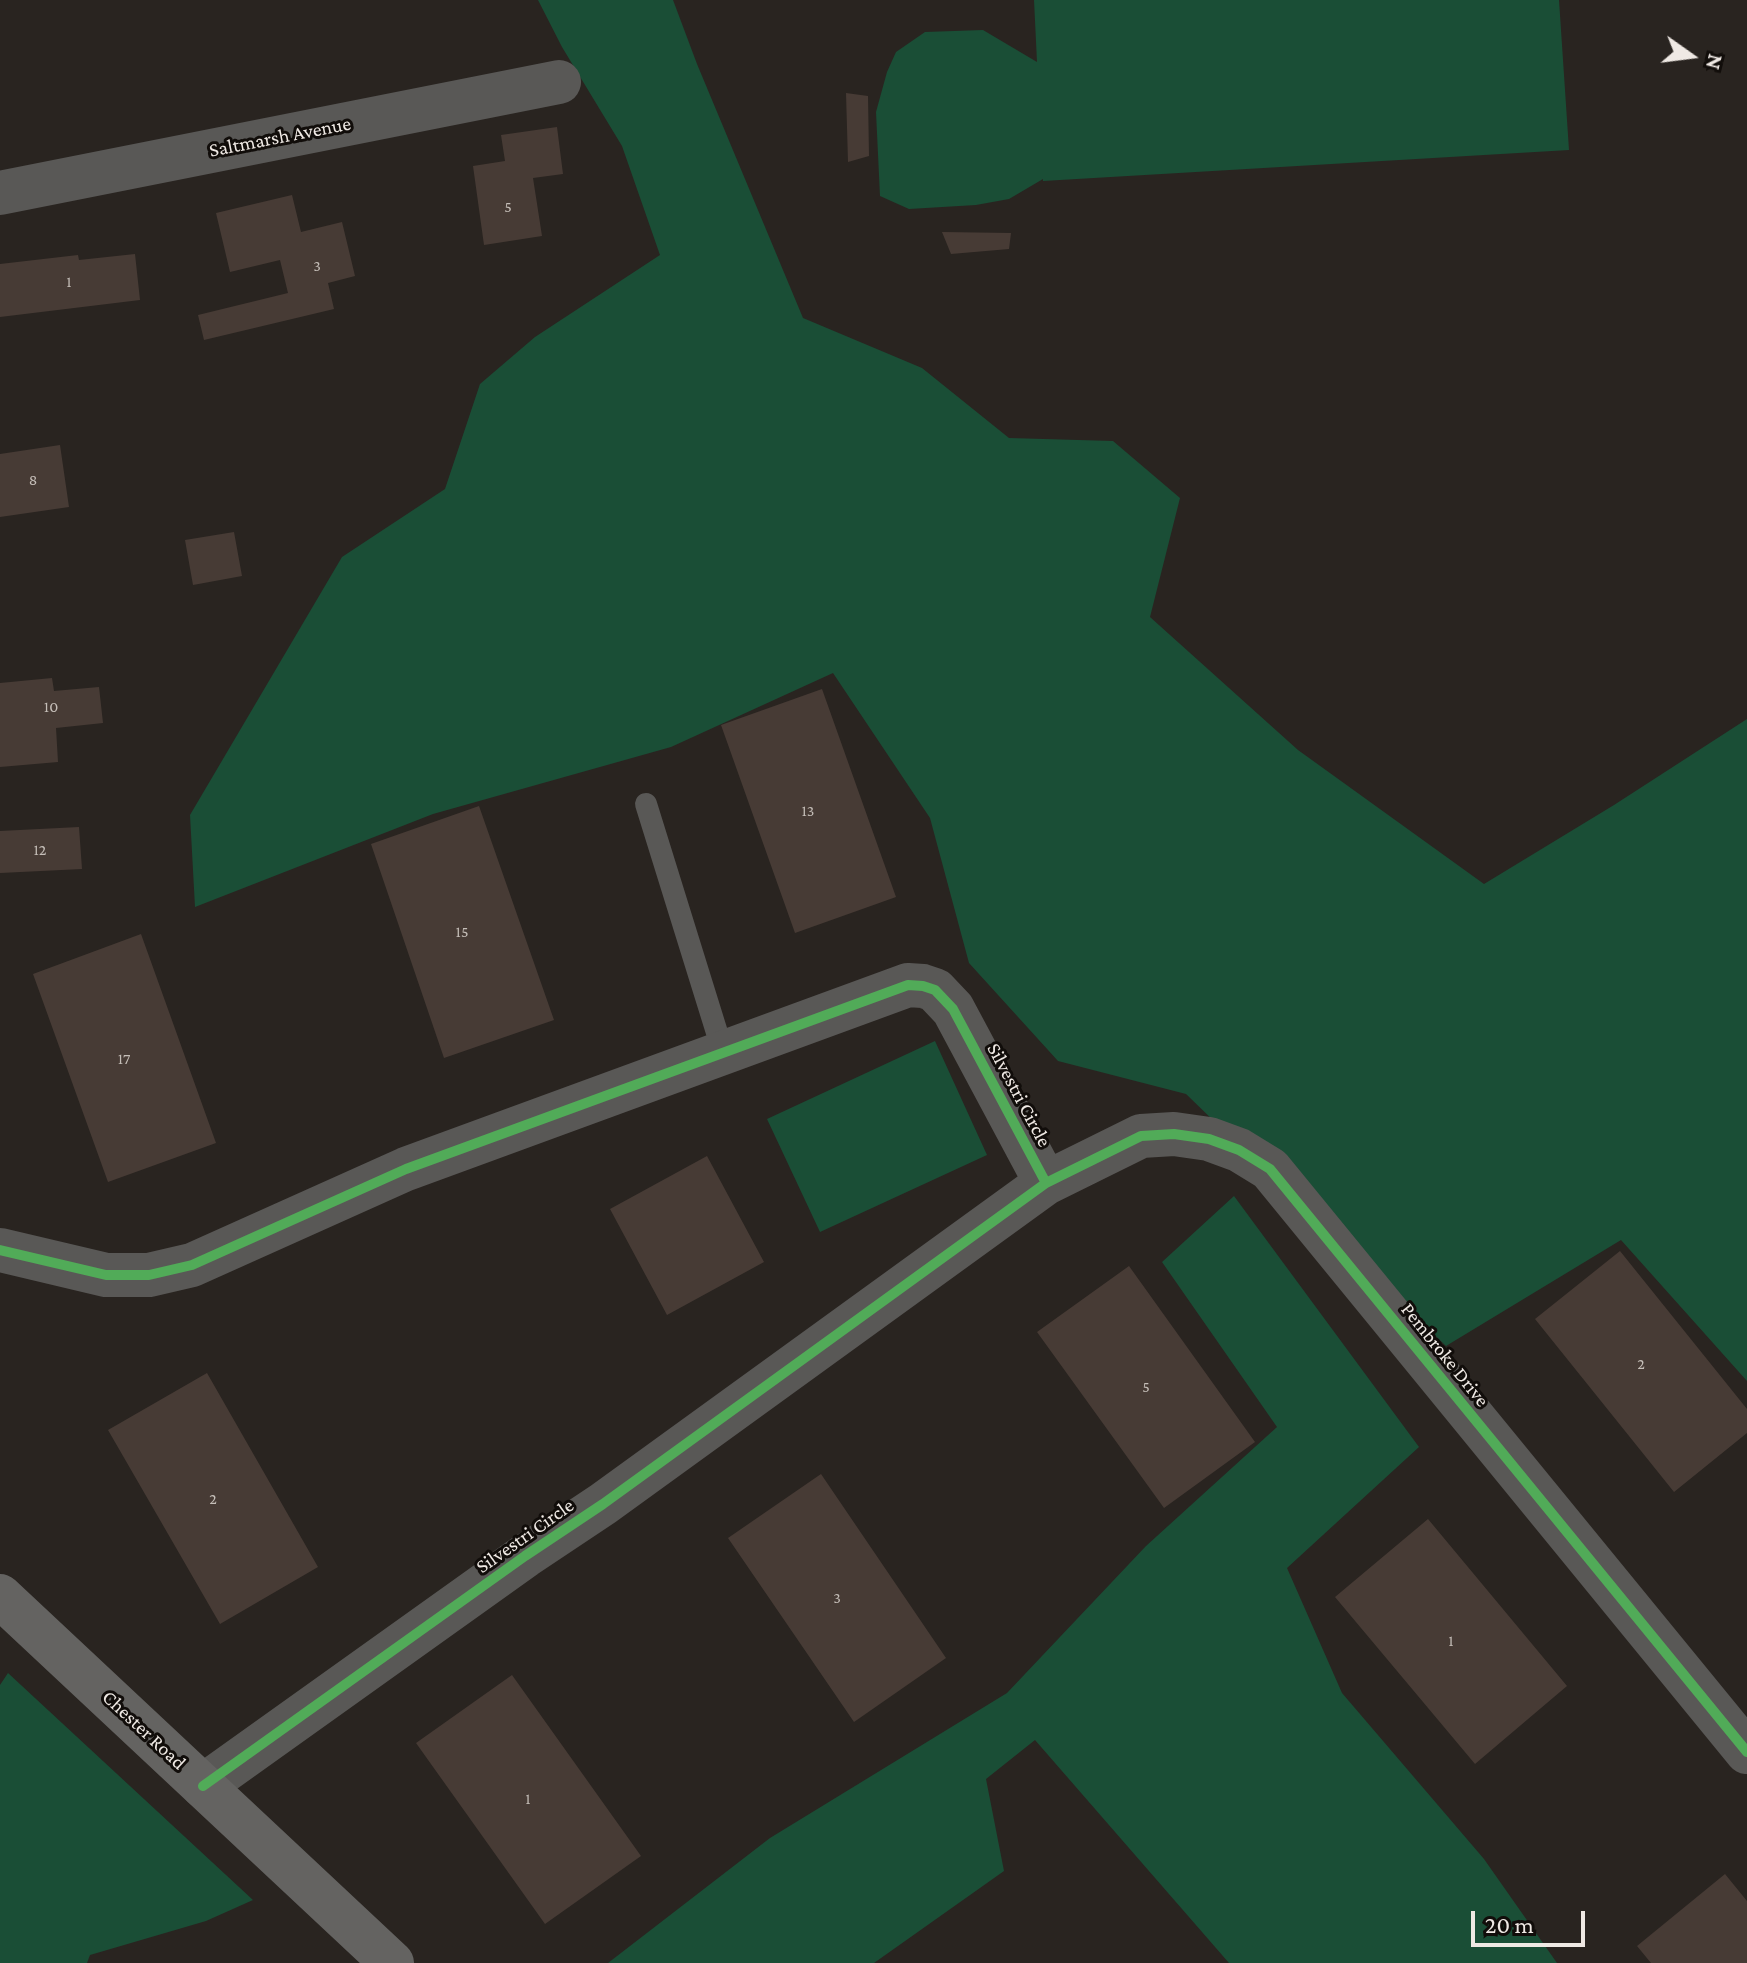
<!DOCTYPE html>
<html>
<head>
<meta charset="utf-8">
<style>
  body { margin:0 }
  #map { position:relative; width:1747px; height:1963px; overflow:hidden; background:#292420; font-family:"Crimson Pro",serif }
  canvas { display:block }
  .north { position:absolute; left:1651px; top:16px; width:80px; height:80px; -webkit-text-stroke:6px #110d0a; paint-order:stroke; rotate:104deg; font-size:22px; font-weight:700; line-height:32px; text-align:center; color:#efe9e4 }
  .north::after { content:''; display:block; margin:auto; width:28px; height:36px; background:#efe9e4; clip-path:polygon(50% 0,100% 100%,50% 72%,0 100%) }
  .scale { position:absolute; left:1471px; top:1911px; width:114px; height:36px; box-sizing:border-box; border:4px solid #efe9e4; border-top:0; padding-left:10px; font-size:24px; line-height:28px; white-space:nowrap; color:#efe9e4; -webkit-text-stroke:6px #110d0a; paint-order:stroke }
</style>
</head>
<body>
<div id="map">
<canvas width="1747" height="1963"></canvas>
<div class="north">N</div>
<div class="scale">20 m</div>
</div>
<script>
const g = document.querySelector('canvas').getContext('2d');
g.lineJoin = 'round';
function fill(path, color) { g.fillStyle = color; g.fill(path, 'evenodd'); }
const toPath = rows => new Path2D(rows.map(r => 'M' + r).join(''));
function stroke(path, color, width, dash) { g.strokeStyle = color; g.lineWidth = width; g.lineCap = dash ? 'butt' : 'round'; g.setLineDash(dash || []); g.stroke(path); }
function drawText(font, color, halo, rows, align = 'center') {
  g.font = font + ' "Crimson Pro",serif'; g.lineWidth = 6; g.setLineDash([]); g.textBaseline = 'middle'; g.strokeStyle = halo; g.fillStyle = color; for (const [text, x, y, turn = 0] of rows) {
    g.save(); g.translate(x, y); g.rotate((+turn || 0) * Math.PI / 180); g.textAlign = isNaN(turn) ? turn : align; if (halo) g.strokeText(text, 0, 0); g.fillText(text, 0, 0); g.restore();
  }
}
const green = toPath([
  [538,0,673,0,697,64,803,318,922,368,1009,438,1113,441,1180,498,1150,617,1298,750,1484,884,1614,805,1747,719,1747,1381,1621,1240,1446,1346,1186,1094,1058,1061,969,963,930,818,833,673,671,747,433,814,195,907,190,815,342,557,445,489,480,384,535,337,660,255,622,146,562,47],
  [1034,0,1559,0,1569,150,1043,181,1043,179,1009,199,976,205,909,209,880,196,876,112,887,72,896,52,925,32,983,30,1037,62],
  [935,1041,987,1155,820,1232,767,1119],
  [1234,1196,1419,1447,1287,1568,1342,1693,1484,1859,1557,1963,1229,1963,1035,1740,986,1779,1004,1871,874,1963,608,1963,770,1838,1007,1693,1146,1546,1277,1427,1162,1262],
  [8,1673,253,1900,206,1921,90,1955,87,1963,0,1963,0,1685]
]);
const building = toPath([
  [846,93,868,96,869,156,848,162],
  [557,127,563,174,533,178,542,236,484,245,473,166,505,161,501,135],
  [292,195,301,232,342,222,355,276,328,283,334,309,204,340,198,315,288,293,280,260,230,272,216,213],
  [942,232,1011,233,1009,249,951,254],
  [135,254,140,300,0,317,0,264,78,255,79,260],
  [60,445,69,507,0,517,0,454],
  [234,532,242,576,193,585,185,540],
  [52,678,54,691,99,687,103,723,56,728,58,762,0,767,0,683],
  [822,689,896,897,795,933,721,725],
  [479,806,554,1020,444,1058,371,844],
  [79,827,82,869,0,873,0,831],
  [141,934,216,1143,108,1182,33,974],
  [707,1156,764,1262,667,1315,610,1209],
  [1620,1251,1747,1409,1747,1433,1674,1492,1535,1319],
  [1129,1266,1255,1442,1164,1508,1037,1332],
  [207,1373,318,1567,220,1624,108,1430],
  [821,1474,946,1658,854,1722,728,1538],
  [1428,1519,1567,1686,1475,1764,1335,1597],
  [512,1675,641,1856,545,1924,416,1743],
  [1725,1874,1747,1901,1747,1963,1651,1963,1637,1946]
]);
const lane = toPath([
  [646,804,723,1052]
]);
const street = toPath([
  [0,193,559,82],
  [1046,1183,1141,1136,1174,1134,1209,1139,1239,1150,1270,1169,1747,1752],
  [0,1250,106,1275,149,1275,192,1265,406,1169,908,985,923,986,935,990,953,1009,1046,1183,603,1504,525,1556,203,1786]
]);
const secondary = toPath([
  [0,1596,392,1963]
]);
const cycleway = toPath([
  [1046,1183,1141,1136,1174,1134,1209,1139,1239,1150,1270,1169,1747,1752],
  [0,1250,106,1275,149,1275,192,1265,406,1169,908,985,923,986,935,990,953,1009,1046,1183,603,1504,525,1556,203,1786]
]);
const numberNames = [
  ["5",508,207],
  ["3",317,266],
  ["1",69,282],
  ["8",33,480],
  ["10",51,707],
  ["13",808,811],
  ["12",40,850],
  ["15",462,932],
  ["17",124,1059],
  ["2",1641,1364],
  ["5",1146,1387],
  ["2",213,1499],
  ["3",837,1598],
  ["1",1451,1641],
  ["1",528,1799]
];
const streetNames = [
  ["Saltmarsh Avenue",280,137,-11],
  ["Silvestri Circle",1019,1095,62],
  ["Pembroke Drive",1445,1355,51],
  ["Silvestri Circle",525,1536,-35],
  ["Chester Road",144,1730,43]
];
fill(green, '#1a4e36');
fill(building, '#473b35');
stroke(lane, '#595856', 22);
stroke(street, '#595856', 44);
stroke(secondary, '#646361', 44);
stroke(cycleway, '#51ab58', 10);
drawText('16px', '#c5beb8', null, numberNames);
drawText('20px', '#efe9e4', '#110d0a', streetNames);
</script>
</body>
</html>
